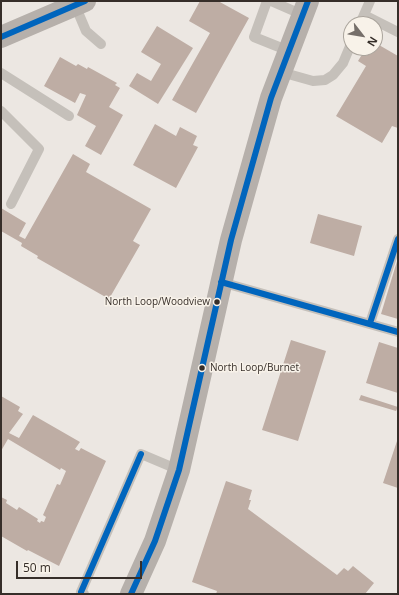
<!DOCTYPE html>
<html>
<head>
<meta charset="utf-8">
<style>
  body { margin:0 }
  #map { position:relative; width:399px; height:595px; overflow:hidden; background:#ece7e2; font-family:"Open Sans",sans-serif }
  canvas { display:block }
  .frame { position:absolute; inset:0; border:2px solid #362e29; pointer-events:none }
  .north { position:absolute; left:343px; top:16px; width:40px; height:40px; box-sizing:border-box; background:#f8f2e9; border:1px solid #aaa49c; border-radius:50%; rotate:121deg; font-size:11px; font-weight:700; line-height:16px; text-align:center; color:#362e29 }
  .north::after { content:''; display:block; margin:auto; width:14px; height:18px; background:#766f6a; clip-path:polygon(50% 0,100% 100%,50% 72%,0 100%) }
  .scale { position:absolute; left:16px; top:561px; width:126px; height:18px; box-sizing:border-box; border:2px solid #362e29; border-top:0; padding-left:5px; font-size:12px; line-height:14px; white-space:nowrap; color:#362e29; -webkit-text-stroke:3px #f8f2e9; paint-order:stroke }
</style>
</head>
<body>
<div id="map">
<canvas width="399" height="595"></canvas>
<div class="frame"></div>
<div class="north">N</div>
<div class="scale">50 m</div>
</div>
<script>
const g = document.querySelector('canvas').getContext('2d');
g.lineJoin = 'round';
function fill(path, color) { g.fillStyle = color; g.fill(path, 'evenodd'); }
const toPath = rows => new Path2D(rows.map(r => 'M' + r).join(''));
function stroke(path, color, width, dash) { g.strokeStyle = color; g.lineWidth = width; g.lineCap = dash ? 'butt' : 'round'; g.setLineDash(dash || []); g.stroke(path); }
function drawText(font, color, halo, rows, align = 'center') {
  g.font = font + ' "Open Sans",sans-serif'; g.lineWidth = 3; g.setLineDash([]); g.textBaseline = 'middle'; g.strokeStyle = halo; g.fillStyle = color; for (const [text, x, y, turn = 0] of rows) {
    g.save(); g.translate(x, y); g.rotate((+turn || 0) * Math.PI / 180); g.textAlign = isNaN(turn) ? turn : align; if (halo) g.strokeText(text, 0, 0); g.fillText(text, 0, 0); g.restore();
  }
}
const building = toPath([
  [200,1,218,1,249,18,196,113,172,100,210,33,189,21],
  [157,26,193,48,158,104,129,86,137,73,151,81,161,64,141,52],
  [379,45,398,56,398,128,392,126,382,143,336,116,366,66,358,61,366,48,375,51],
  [60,57,76,66,78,64,87,69,88,67,117,83,115,85,120,88,109,107,123,115,101,155,85,146,96,126,77,115,86,95,80,93,75,103,44,86],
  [155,124,176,136,180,127,197,136,193,145,198,147,176,188,133,165],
  [73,154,90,164,86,172,151,209,133,241,140,245,109,299,37,258,38,256,21,246,22,243,1,231,1,208,26,223,19,236,25,239],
  [318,214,362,226,354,256,310,243],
  [398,258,398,319,381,314],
  [291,340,326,351,298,441,262,430],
  [379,342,398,348,398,393,366,383],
  [361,395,398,407,396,411,359,400],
  [1,396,20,407,18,411,23,414,9,433,19,438,33,415,80,442,75,449,79,451,81,448,106,461,59,566,28,550,27,551,1,536,1,497,7,500,6,503,17,510,19,507,38,519,37,521,40,523,41,521,44,522,46,517,43,515,57,484,60,485,66,471,61,468,60,470,8,439,1,451],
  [398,438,398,488,383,483],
  [226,481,252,490,249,500,251,500,248,509,337,575,344,568,348,571,353,566,374,583,365,594,216,594,217,591,192,582]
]);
const lane = toPath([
  [267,1,254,37,289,51],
  [271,1,303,15],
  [75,5,86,31,101,44],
  [364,15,398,32],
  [360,24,370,1],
  [281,72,313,81,325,80,333,75,343,63,351,44],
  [1,73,69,116],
  [1,111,39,149,11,204],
  [221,282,398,332],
  [370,323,398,239],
  [84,594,81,592,141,454,179,470]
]);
const secondary = toPath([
  [1,37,85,1],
  [131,594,155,541,179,470,231,240,271,98,308,1]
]);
const bus1 = toPath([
  [1,37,85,1],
  [221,282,398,332],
  [370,323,398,239],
  [81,592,141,454],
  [131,594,155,541,179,470,231,240,271,98,308,1]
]);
const markers = [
  [217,302,3.5,"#362e29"],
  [202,368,3.5,"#362e29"]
];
const busNames = [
  ["North Loop/Woodview",210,302],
  ["North Loop/Burnet",210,368,"left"]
];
fill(building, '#beada4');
stroke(lane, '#c5c0ba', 10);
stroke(secondary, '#b6b0ab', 22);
stroke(bus1, '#0065bd', 6);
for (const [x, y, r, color] of markers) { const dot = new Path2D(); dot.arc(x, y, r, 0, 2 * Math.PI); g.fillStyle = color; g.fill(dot); stroke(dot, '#f8f2e9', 1.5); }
drawText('10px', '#362e29', '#f8f2e9', busNames, 'right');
</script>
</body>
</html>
